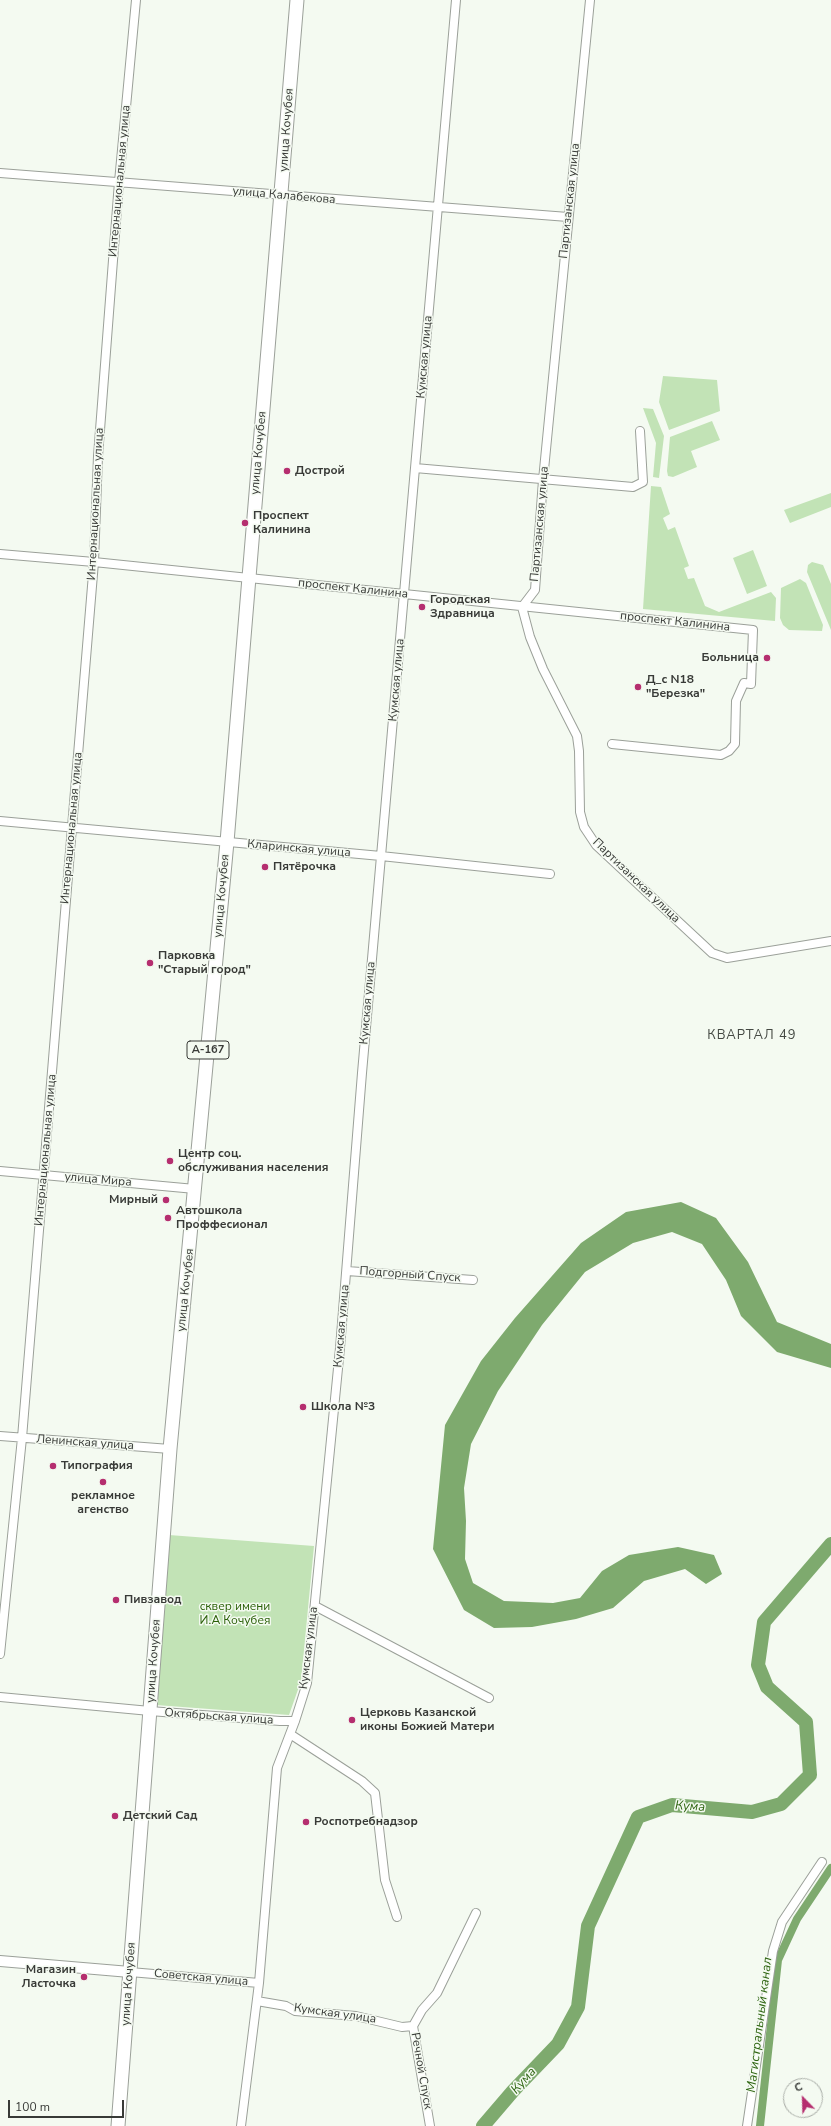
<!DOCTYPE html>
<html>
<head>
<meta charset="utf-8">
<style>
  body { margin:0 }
  #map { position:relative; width:831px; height:2126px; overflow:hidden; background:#f4faf1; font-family:"Nunito Sans",sans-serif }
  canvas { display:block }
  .north { position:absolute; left:783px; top:2078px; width:40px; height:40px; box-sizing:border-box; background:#f4faf1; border:1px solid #a9ada7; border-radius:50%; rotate:337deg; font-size:11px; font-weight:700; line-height:16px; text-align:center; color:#383a37 }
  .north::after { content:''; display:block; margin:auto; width:14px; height:18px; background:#b52e6f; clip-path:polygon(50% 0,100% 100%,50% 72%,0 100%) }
  .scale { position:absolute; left:8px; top:2100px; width:116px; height:18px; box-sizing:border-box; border:2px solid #383a37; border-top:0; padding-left:5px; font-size:12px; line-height:14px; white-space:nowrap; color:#383a37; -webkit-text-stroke:3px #f4faf1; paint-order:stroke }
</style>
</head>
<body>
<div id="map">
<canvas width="831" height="2126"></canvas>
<div class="north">С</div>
<div class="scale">100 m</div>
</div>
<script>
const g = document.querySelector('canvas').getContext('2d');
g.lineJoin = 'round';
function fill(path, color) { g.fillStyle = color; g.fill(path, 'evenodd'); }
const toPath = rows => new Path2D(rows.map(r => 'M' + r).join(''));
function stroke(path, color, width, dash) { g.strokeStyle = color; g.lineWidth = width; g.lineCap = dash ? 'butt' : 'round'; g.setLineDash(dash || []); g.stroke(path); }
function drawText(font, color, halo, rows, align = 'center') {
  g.font = font + ' "Nunito Sans",sans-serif'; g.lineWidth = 3; g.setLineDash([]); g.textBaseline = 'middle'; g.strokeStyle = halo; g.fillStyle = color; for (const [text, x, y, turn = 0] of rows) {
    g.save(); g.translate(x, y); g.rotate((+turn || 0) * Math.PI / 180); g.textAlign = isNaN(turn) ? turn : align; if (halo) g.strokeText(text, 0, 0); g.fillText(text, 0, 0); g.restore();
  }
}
const green = toPath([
  [663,376,717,380,720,411,669,430,659,402],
  [643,408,653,409,664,436,659,478,653,477,656,443],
  [712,421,720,440,691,451,697,467,673,477,668,476,667,471,670,437],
  [651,486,661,487,670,514,663,518,668,530,675,527,689,566,684,568,688,579,694,578,705,606,719,612,771,592,776,598,775,621,643,609],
  [831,493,831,507,790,523,784,510],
  [753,550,767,586,747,594,733,558],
  [812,562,823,565,831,584,831,630,807,572,808,565],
  [800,579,806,583,823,625,822,631,789,630,783,625,780,618,781,588],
  [169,1535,314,1546,301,1681,289,1715,156,1705]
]);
const water = toPath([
  [681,1202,716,1218,748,1262,777,1322,831,1344,831,1368,777,1352,741,1316,726,1280,702,1244,672,1232,633,1243,585,1272,542,1325,498,1391,471,1444,464,1488,466,1521,465,1559,473,1583,504,1601,553,1603,580,1598,602,1571,629,1555,678,1547,714,1555,722,1574,706,1584,685,1569,644,1581,613,1608,576,1619,532,1627,494,1628,464,1610,433,1549,445,1425,481,1361,515,1318,581,1243,626,1212]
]);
const canal = toPath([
  [760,2126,778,1960,797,1919,831,1868]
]);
const river = toPath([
  [483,2126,513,2091,558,2044,578,2007,588,1926,638,1817,672,1805,752,1812,781,1804,810,1775,806,1722,767,1687,758,1665,764,1622,831,1544]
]);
const minor = toPath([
  [590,0,543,480,535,590,522,607,530,637,543,669,577,736,579,751,580,812,584,827,596,845,712,953,727,958,831,941],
  [0,173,568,217],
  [415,468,633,487,643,482,640,431],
  [0,554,94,562,753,630,751,684,744,683,736,701,735,744,729,751,721,755,612,744],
  [0,821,381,856,550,874],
  [0,1171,195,1189],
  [347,1271,473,1280],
  [0,1436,170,1449],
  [315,1606,489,1698],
  [0,1654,22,1438,72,827,94,562,98,456,119,182,136,0],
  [0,1697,150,1711,280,1721,295,1721],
  [290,1734,362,1781,375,1793,385,1880,397,1917],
  [130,1972,259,1983],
  [257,2001,286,2006,295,2011,356,2016,402,2027,413,2026],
  [241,2126,259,1983,277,1768,295,1721,307,1683,340,1348,362,1073,456,0],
  [430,2126,413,2026,422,2010,437,1993,476,1913],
  [747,2126,773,1951,782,1922,822,1862]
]);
const tertiary = toPath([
  [0,1961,130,1972]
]);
const primary = toPath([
  [118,2126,170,1449,227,842,297,0]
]);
const markers = [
  [287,471,4,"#b52e6f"],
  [245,523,4,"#b52e6f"],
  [422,607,4,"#b52e6f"],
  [767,658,4,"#b52e6f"],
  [638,687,4,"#b52e6f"],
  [265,867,4,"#b52e6f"],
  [150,963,4,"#b52e6f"],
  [170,1161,4,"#b52e6f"],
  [166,1200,4,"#b52e6f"],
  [168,1218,4,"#b52e6f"],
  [303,1407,4,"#b52e6f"],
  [53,1466,4,"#b52e6f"],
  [103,1482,4,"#b52e6f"],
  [116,1600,4,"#b52e6f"],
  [352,1720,4,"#b52e6f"],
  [115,1816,4,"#b52e6f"],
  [306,1822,4,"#b52e6f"],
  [84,1977,4,"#b52e6f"]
];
const shields = [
  [208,1050,42]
];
const shieldNames = [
  ["А-167",208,1050]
];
const streetNames = [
  ["улица Кочубея",287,130,-86],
  ["Интернациональная улица",120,181,-85],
  ["улица Калабекова",284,196,5],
  ["Партизанская улица",570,201,-84],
  ["Кумская улица",425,357,-85],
  ["улица Кочубея",259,453,-85],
  ["Интернациональная улица",96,504,-87],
  ["Партизанская улица",540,524,-85],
  ["проспект Калинина",353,589,6],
  ["проспект Калинина",675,622,6],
  ["Кумская улица",397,680,-85],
  ["Интернациональная улица",72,828,-85],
  ["Кларинская улица",299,849,5],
  ["Партизанская улица",636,881,44],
  ["улица Кочубея",222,896,-85],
  ["Кумская улица",368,1003,-85],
  ["Интернациональная улица",46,1150,-85],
  ["улица Мира",98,1180,5],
  ["Подгорный Спуск",410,1275,4],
  ["улица Кочубея",186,1290,-84],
  ["Кумская улица",342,1326,-85],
  ["Ленинская улица",85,1443,4],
  ["Кумская улица",309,1648,-83],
  ["улица Кочубея",154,1661,-86],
  ["Октябрьская улица",219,1717,4],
  ["Советская улица",201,1978,5],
  ["улица Кочубея",129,1984,-86],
  ["Кумская улица",335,2014,8],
  ["Речной Спуск",421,2071,80]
];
const poiNames = [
  ["Дострой",295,471],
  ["Проспект",253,516],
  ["Калинина",253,530],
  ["Городская",430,600],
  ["Здравница",430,614],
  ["Больница",759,658,"right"],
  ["Д_с N18",646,680],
  ["\"Березка\"",646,694],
  ["Пятёрочка",273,867],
  ["Парковка",158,956],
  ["\"Старый город\"",158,970],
  ["Центр соц.",178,1154],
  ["обслуживания населения",178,1168],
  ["Мирный",158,1200,"right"],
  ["Автошкола",176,1211],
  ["Проффесионал",176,1225],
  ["Школа №3",311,1407],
  ["Типография",61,1466],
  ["рекламное",103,1496,"center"],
  ["агенство",103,1510,"center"],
  ["Пивзавод",124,1600],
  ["Церковь Казанской",360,1713],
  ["иконы Божией Матери",360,1727],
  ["Детский Сад",123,1816],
  ["Роспотребнадзор",314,1822],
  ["Магазин",76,1970,"right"],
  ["Ласточка",76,1984,"right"]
];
const parkNames = [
  ["сквер имени",235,1607],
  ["И.А Кочубея",235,1621]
];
const neighbourhoodNames = [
  ["КВАРТАЛ 49",752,1036]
];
const waterNames = [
  ["Кума",690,1807,3],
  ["Магистральный канал",760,2025,-83],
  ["Кума",524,2081,-48]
];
fill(green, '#c2e3b6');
fill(water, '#7eaa6e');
stroke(canal, '#7eaa6e', 8);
stroke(river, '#7eaa6e', 14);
stroke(minor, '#9ba099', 10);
stroke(tertiary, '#9ba099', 12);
stroke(primary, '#9ba099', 15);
stroke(minor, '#fff', 8);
stroke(tertiary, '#fff', 10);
stroke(primary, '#fff', 13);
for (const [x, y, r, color] of markers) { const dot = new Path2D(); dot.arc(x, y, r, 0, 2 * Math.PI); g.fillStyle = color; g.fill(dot); stroke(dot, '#f4faf1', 1.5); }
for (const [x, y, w] of shields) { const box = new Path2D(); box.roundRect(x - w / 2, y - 9, w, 18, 3); g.fillStyle = '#f4faf1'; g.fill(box); stroke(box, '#383a37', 1); }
drawText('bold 11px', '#383a37', null, shieldNames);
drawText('12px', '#383a37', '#f4faf1', streetNames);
drawText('bold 12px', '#383a37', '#f4faf1', poiNames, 'left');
drawText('12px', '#295f07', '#f4faf1', parkNames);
g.letterSpacing = '1px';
drawText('13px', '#444943', '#f4faf1', neighbourhoodNames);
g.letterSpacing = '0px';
drawText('italic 13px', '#306613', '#f4faf1', waterNames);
</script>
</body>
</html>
